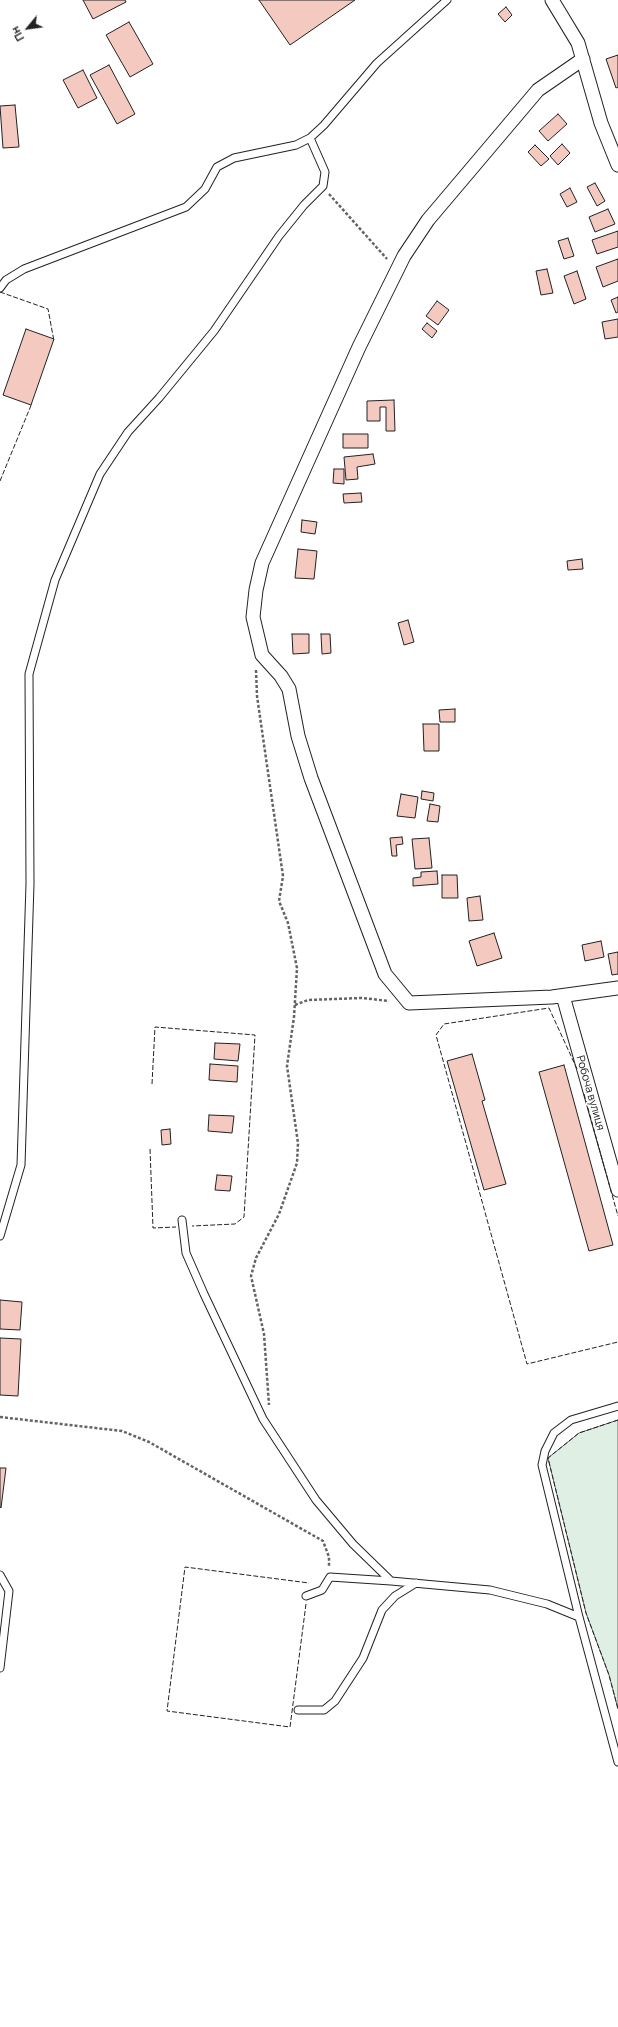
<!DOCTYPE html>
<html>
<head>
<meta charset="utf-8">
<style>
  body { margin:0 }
  #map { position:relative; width:618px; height:2027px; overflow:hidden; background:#fff; font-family:Manrope,sans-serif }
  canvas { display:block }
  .north { position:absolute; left:8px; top:8px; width:40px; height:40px; -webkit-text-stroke:3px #fff; paint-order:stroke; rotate:241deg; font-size:11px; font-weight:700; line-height:16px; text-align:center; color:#222 }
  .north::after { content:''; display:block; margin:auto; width:14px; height:18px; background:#222; clip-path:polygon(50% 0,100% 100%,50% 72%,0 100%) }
</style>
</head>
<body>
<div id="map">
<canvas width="618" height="2027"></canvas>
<div class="north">Пн</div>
</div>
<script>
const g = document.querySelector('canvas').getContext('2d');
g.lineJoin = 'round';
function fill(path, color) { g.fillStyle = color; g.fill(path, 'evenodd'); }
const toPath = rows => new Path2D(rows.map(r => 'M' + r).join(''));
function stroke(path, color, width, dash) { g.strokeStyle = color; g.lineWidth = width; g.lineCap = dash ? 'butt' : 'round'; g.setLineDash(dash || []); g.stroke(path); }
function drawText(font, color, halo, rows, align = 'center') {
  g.font = font + ' Manrope,sans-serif'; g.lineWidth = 3; g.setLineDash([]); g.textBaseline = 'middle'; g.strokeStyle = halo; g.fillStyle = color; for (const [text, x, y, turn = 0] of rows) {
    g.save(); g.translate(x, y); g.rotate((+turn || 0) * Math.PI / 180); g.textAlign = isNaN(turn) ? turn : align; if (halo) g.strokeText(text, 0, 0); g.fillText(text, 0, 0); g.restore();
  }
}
const green = toPath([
  [618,1420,618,1709,609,1675,586,1613,548,1458,579,1433,618,1420]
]);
const building = toPath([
  [83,0,125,0,126,2,93,19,83,0],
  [259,0,355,0,290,45,259,0],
  [506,7,512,15,505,22,498,14,506,7],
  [129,22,153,64,130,77,106,35,129,22],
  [618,55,618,87,616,88,606,59,618,55],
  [109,65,135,114,117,124,90,75,109,65],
  [83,70,97,98,78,108,63,80,83,70],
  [15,105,19,147,3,148,0,106,15,105],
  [558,114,567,124,548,141,539,131,558,114],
  [562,144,570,153,558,165,550,156,562,144],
  [535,145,549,159,541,166,528,152,535,145],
  [595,183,605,201,597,206,587,187,595,183],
  [570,188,577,202,567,207,560,194,570,188],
  [608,209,615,224,595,232,589,217,608,209],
  [618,231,618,247,597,254,592,240,618,231],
  [568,238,574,256,564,259,558,241,568,238],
  [618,259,618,281,603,287,596,267,618,259],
  [547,269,553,293,541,295,536,271,547,269],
  [577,271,586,299,574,304,564,276,577,271],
  [618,297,618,312,616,313,611,300,618,297],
  [437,301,449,310,438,325,426,316,437,301],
  [618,319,618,337,605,339,602,322,618,319],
  [427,323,437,331,432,338,422,329,427,323],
  [26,329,54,339,31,405,3,395,26,329],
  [394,400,395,431,386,431,386,407,380,407,380,421,367,421,367,401,394,400],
  [343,434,368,434,368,448,343,448,343,434],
  [373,454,375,464,357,467,358,479,346,480,344,457,373,454],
  [334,469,344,469,344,484,333,483,334,469],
  [361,493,362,502,344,503,343,494,361,493],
  [302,520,317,522,315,534,301,532,302,520],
  [298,549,317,551,314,579,295,578,298,549],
  [582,559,583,569,568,570,567,561,582,559],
  [408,620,414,642,404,645,398,623,408,620],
  [292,634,309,634,309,653,293,654,292,634],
  [321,634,330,634,331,653,322,654,321,634],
  [455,709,455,722,440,722,439,710,455,709],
  [423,724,439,724,439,751,424,751,423,724],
  [422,791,434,793,433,801,421,799,422,791],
  [401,794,418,797,415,818,397,816,401,794],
  [430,804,440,806,438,822,427,821,430,804],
  [402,837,403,844,396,845,397,856,392,856,390,838,402,837],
  [429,838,432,868,415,869,412,839,429,838],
  [437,871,438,884,413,886,413,878,421,877,421,872,437,871],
  [442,875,457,875,458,898,442,898,442,875],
  [480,896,483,920,469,921,467,898,480,896],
  [494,933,502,958,477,966,469,941,494,933],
  [601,941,604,957,585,961,582,945,601,941],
  [618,952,618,974,612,975,608,954,618,952],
  [215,1043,240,1044,238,1061,214,1059,215,1043],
  [472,1054,485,1100,482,1101,506,1184,484,1190,447,1061,472,1054],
  [210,1064,238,1066,237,1082,209,1080,210,1064],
  [564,1065,613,1245,589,1251,539,1072,564,1065],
  [209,1115,234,1116,232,1133,208,1131,209,1115],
  [170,1129,171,1144,162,1145,161,1130,170,1129],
  [217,1175,232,1176,230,1191,215,1190,217,1175],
  [0,1300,22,1302,20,1330,0,1329,0,1300],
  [0,1338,21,1339,18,1396,0,1395,0,1338],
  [0,1468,6,1468,1,1508,0,1507,0,1468]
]);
const path = toPath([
  [329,194,387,259],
  [256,670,257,696,283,876,279,901,288,923,297,968,294,1017,287,1066,298,1143,297,1163,279,1214,256,1258,251,1276,264,1334,269,1405],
  [295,1005,308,1000,362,998,389,1001],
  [0,1417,122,1431,149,1442,323,1541,329,1557,329,1566]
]);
const lane = toPath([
  [0,288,6,280,24,269,186,207,205,189,217,167,234,158,296,145,310,138,324,125,377,63,447,0],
  [182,1220,186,1253,204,1294,263,1419,316,1500,353,1544,391,1581,490,1590,547,1604,579,1617,618,1762],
  [0,1236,21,1165,30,884,29,674,55,580,100,474,128,432,159,398,214,331,279,236,304,205,323,186,325,172,310,138],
  [0,1575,9,1591,0,1668],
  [306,1596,322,1590,330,1577,391,1581],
  [579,1617,542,1465,545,1451,554,1433,571,1420,618,1406],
  [298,1710,324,1710,335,1701,363,1658,382,1610,395,1596,416,1583]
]);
const street = toPath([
  [552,0,578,43,601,123,618,165],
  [583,59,538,90,428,220,404,256,359,347,262,563,256,590,253,617,262,655,281,676,289,689,298,736,311,778,385,974,409,1003,552,997,618,988],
  [563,996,618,1190]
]);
const fence = toPath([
  [0,292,48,309,54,341],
  [0,481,32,403],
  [577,1069,549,1008,444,1024,436,1035,527,1364,618,1342],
  [152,1084,155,1027,255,1035,244,1217,235,1224,192,1226],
  [584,1094,618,1216],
  [150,1149,153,1228,176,1227],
  [618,1420,579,1433,548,1458,586,1613,609,1675,618,1709],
  [306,1604,290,1727,167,1711,185,1567,309,1583]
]);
const streetNames = [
  ["Робоча вулиця",590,1093,74]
];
fill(green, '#e0efe3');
stroke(green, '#6f6f6f', 1);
fill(building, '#f3c9c0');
stroke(building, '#222', 1);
stroke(lane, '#222', 9);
stroke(street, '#222', 15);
stroke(path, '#646464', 2.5, [3, 2]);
stroke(lane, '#fff', 7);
stroke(street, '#fff', 13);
stroke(fence, '#222', 1, [5, 2]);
drawText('11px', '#222', '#fff', streetNames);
</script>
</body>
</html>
